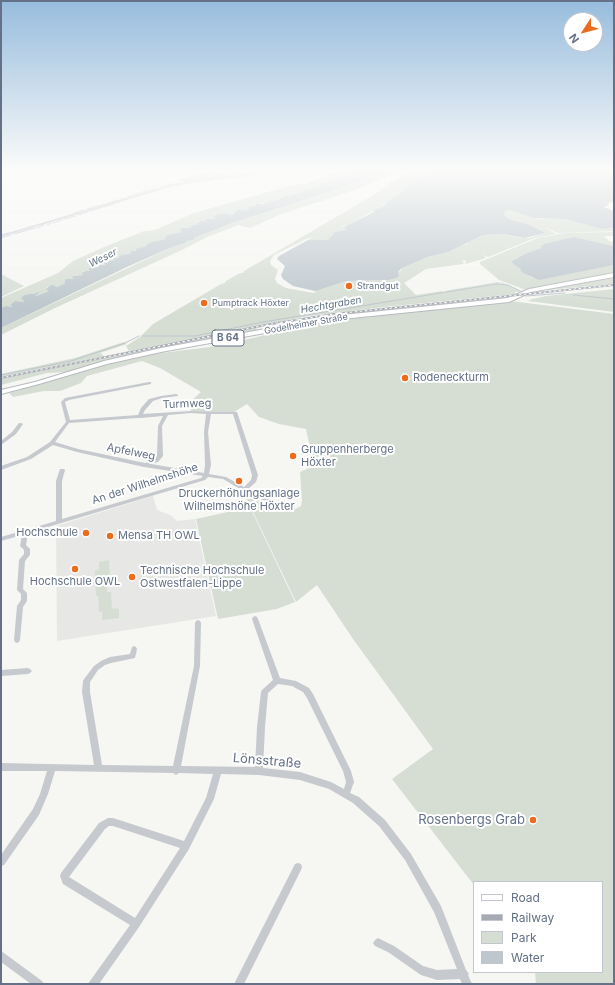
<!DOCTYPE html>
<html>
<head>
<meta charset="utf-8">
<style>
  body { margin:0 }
  #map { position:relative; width:615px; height:985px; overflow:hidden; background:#f6f6f3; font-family:Inter,sans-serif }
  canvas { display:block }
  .frame { position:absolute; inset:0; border:2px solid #647186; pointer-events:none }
  .legend { position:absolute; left:473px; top:881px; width:130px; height:92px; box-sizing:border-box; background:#fff; border:1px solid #c1c6cf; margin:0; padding:5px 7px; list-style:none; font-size:12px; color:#647186 }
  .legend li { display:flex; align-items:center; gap:8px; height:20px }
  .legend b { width:20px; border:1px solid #c1c6cf }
  .north { position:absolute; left:563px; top:12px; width:40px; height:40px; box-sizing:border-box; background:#fff; border:1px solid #c1c6cf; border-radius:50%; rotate:234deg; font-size:11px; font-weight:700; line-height:16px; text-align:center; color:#647186 }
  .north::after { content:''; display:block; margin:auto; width:14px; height:18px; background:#ec6c1d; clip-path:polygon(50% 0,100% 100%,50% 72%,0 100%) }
</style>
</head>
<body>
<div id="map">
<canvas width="615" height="985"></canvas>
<div class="frame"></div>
<ul class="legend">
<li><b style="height:5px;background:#fff"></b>Road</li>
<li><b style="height:5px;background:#a6aab2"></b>Railway</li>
<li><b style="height:11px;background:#d6ded4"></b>Park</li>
<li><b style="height:11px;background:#bdc7cd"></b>Water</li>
</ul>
<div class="north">N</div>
</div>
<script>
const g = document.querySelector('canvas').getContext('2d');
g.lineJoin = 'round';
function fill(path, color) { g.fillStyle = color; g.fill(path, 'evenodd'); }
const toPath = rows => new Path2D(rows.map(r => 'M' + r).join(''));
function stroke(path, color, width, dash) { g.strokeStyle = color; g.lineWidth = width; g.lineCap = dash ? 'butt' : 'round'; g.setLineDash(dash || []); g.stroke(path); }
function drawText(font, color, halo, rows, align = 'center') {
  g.font = font + ' Inter,sans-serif'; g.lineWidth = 4; g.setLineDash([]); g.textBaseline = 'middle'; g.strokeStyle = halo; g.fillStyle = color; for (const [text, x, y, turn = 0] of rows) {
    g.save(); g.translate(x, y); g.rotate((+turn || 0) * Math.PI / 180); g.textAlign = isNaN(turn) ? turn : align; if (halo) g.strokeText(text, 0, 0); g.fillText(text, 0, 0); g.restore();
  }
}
const built = toPath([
  [231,330,233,332,1,379,1,377],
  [153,496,157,510,172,516,177,521,195,519,216,616,57,641,56,526]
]);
const green = toPath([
  [215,170,218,170,213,172,225,175,237,172,242,174,255,170,264,171,182,182,178,180],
  [343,170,362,170,293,195,286,196,286,197,276,201,270,200,271,202,260,203,257,206,251,206,249,209,242,211,240,211,241,209,238,209,234,213,225,216,229,214,202,225,189,227,192,228,184,228,182,232,169,235,165,239,141,248,142,249,125,254,126,255,121,256,121,257,115,260,108,261,111,262,106,262,103,264,105,264,99,266,100,267,92,267,92,271,83,271,84,275,73,276,74,279,68,279,65,283,57,287,49,286,47,287,49,291,36,296,34,296,42,293,33,293,25,302,15,301,10,305,13,307,6,306,1,308,1,298,58,273,73,261,104,247,144,231,155,230,194,213,296,184,305,184],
  [390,170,401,170,355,190,281,214,250,228,239,225,207,237,182,250,55,308,1,335,1,328,172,247,187,243,187,241,193,240,194,238,232,223,339,189],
  [417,170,438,170,419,177,413,184,407,186,405,190,387,201,380,208,365,215,349,225,343,226,342,228,347,228,334,233,328,240,308,240,314,237,306,239,274,255,270,261,271,265,278,270,275,279,277,283,286,288,314,293,318,289,346,281,389,280,397,278,399,276,398,272,401,271,402,268,428,257,448,252,462,245,467,244,468,242,483,235,503,234,520,238,529,238,546,233,528,224,509,219,502,215,506,210,511,210,540,219,565,219,590,225,610,228,614,227,614,231,558,233,544,227,556,234,535,238,488,257,483,255,486,258,476,261,465,264,466,261,465,260,461,261,464,262,463,264,426,269,404,283,416,295,442,291,446,293,444,291,498,282,502,284,501,282,522,291,515,292,515,294,384,307,309,316,129,351,126,346,140,337,153,324,221,284,225,283,226,281,240,273,243,273,244,271,377,193,392,181],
  [614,232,614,236,604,236,609,241,614,242,614,246,578,238,567,239,547,243,539,250,525,254,514,260,513,264,522,269,520,271,525,274,533,278,614,265,614,274,526,290,499,280,480,264,480,262,538,238,565,233],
  [1,274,24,286,1,297],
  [614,278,614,284,536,291],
  [614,289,614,312,528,301,532,299,546,296],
  [511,301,614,314,614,984,536,984,535,972,602,972,602,882,474,882,474,885,392,779,433,749,353,639,317,585,296,602,245,495,292,511,301,506,302,501,300,472,314,466,306,429,279,424,259,417,247,404,234,412,191,411,190,402,201,392,160,368,142,361,87,376,81,383,60,391,44,391,13,397,9,393,98,367,146,355,217,346,319,323,352,317],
  [256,328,259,331,178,346,70,372,47,373,1,385,1,379],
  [124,342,127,344,100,353,104,356,1,377,1,374,75,358],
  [250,507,295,602,277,609,218,619,196,519],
  [109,560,110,582,107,583,107,592,111,592,112,608,119,609,119,618,102,620,102,611,99,612,98,596,96,596,95,570,99,570,99,562]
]);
const water = toPath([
  [362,170,390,170,339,189,232,223,194,238,193,240,187,241,186,243,172,247,129,266,1,328,1,308,6,306,13,307,10,305,15,301,25,302,21,298,25,295,42,292,35,296,36,296,49,291,46,290,49,286,53,285,57,287,65,283,65,279,74,279,72,277,73,276,83,275,82,273,85,271,92,271,89,270,89,268,99,267,99,265,105,265,104,263,110,262,108,261,115,260,114,258,120,258,119,256,130,253,131,251,136,251,136,249,146,246,149,243,165,239,167,235,182,232,180,230,182,228,192,228,189,227,194,225,200,225,196,224,202,221,208,222,205,220,207,219,218,219,214,217,218,214,229,214,227,215,233,214,238,209,242,210,240,211,242,211,249,209,248,207,251,206,256,206,255,205,257,204,264,204,263,203,269,202,270,200,275,201,286,196,292,195],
  [438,170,614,170,614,202,607,203,609,205,604,207,614,211,614,227,603,229,565,219,534,218,511,210,506,210,503,215,509,219,528,224,546,233,524,238,503,234,483,235,448,252,428,257,402,268,398,272,399,276,397,278,389,280,346,281,315,291,293,286,283,279,281,275,285,266,277,259,279,256,308,240,328,240,334,233,332,233,347,229,342,228,374,212,374,210,380,208,387,203,386,202,405,190,407,186,413,184,419,177],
  [574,237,614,246,614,265,539,280,525,274,520,271,521,269,513,264,512,261,514,260,525,254,539,249,542,248,541,246,547,243]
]);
const stream = toPath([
  [223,179,268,174],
  [183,182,225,176],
  [168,185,179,183],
  [159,187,166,185],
  [151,190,156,188],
  [133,195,149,190],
  [127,197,131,196],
  [120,199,125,198],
  [108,203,118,200],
  [116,203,120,202],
  [99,206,106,204],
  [104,207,114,204],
  [87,209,97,206],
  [91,211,103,207],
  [74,213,84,210],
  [78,215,88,212],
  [64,219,76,216],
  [53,223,62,220],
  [47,225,51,223],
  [37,228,44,225],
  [14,234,35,228],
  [1,235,8,233],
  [1,238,11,235],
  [573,295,614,299],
  [526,296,565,293],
  [142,336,195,336,263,322,496,284,508,285,520,291],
  [1,375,71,361,125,343,139,336]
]);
const minor = toPath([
  [149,382,151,382,151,384,69,400,65,402,70,420,138,415,141,408,149,399,161,396,176,394,178,395,178,396,162,398,153,401,145,410,143,414,191,411,237,412,258,475,256,482,248,489,256,494,294,508,295,509,292,511,290,510,252,496,223,479,208,477,205,480,28,533,26,545,30,549,30,555,25,561,23,589,27,593,27,601,23,607,20,640,19,642,17,643,15,642,14,640,17,606,21,600,21,594,17,590,19,560,24,554,24,550,20,546,22,535,1,541,1,537,56,521,56,481,60,469,64,469,65,470,62,481,62,519,201,478,203,476,144,467,77,452,53,445,31,459,1,470,1,466,27,457,50,442,66,422,61,402,65,398,149,382],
  [191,413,206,414,204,432,205,465,204,473,151,464,158,462,163,456,162,426,168,415,191,413],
  [211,414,233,414,252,475,251,480,244,487,226,477,209,474,211,465,208,432,211,414],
  [163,416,158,426,157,456,154,460,145,463,78,449,55,442,69,423,137,418,141,418,163,416],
  [19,423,21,423,23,424,16,434,1,445,1,441,12,432,19,423],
  [255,616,257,617,258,619,280,678,296,681,309,688,313,694,351,771,354,782,350,793,359,797,385,820,411,854,441,906,466,970,469,974,468,975,472,984,462,984,460,979,437,980,421,975,418,973,388,952,375,946,373,943,375,940,378,938,394,946,423,966,437,970,457,969,434,912,405,860,379,826,353,803,329,789,300,780,259,775,221,774,214,799,189,849,139,927,99,984,88,984,90,981,130,925,63,884,60,876,61,873,99,823,108,818,113,818,184,841,206,798,213,774,179,773,176,775,173,773,55,771,48,794,39,815,4,865,1,866,1,855,33,809,40,794,47,771,1,771,1,763,94,765,82,692,83,681,84,679,94,666,101,661,110,657,130,654,132,647,134,646,136,647,137,649,135,658,111,663,105,665,98,670,90,682,90,692,102,765,173,766,194,666,195,623,196,621,198,620,200,621,201,623,200,666,181,766,255,767,257,727,261,692,262,690,273,680,252,619,253,617,255,616],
  [278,684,292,686,303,692,307,698,343,771,346,782,344,789,331,782,300,772,263,768,265,727,268,693,278,684],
  [109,826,113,826,180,848,135,918,69,877,105,829,109,826],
  [28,668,30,669,32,671,30,673,28,674,1,676,1,670,28,668],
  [298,863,301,864,302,867,301,870,244,984,234,984,295,864,298,863],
  [1,951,4,953,42,981,44,984,31,984,1,962,1,951]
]);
const tertiary = toPath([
  [270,170,281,170,174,186,1,237,1,235,173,184,270,170]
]);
const primary = toPath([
  [614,273,614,277,531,292,509,302,342,319,161,352,107,364,39,384,1,394,1,390,35,382,104,361,161,348,342,315,508,298,529,289,614,273]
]);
const rail = toPath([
  [1,378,271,324,334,314,614,285]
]);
const markers = [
  [349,286,4,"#ec6c1d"],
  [204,303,4,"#ec6c1d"],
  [405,378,4,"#ec6c1d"],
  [293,456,4,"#ec6c1d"],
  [239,481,4,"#ec6c1d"],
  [86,533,4,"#ec6c1d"],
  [110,536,4,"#ec6c1d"],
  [75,569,4,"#ec6c1d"],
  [132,577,4,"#ec6c1d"],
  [533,820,4,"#ec6c1d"]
];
const farPoinames = [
  ["Strandgut",357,286],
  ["Pumptrack Höxter",212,303]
];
const farStreetnames = [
  ["Godelheimer Straße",306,324,-10]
];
const farWaternames = [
  ["Weser",103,258,-26],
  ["Hechtgraben",331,305,-10]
];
const shields = [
  [228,338,32]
];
const shieldNames = [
  ["B 64",228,338]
];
const poiNames = [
  ["Rodeneckturm",413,378],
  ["Gruppenherberge",301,450],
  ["Höxter",301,463],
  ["Druckerhöhungsanlage",239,494,"center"],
  ["Wilhelmshöhe Höxter",239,507,"center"],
  ["Hochschule",78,533,"right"],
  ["Mensa TH OWL",118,536],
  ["Technische Hochschule",140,571],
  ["Ostwestfalen-Lippe",140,584],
  ["Hochschule OWL",75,582,"center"]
];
const streetNames = [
  ["Turmweg",187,404,-2],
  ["Apfelweg",131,452,11],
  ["An der Wilhelmshöhe",145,484,-18]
];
const nearStreetnames = [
  ["Lönsstraße",267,761,5]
];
const nearPoinames = [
  ["Rosenbergs Grab",525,820]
];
fill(built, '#e7e7e6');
fill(green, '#d6ded4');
fill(water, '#bdc7cd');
stroke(stream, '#bdc7cd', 1);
stroke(primary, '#b7babf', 2);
fill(minor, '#c6c9cd');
fill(tertiary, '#c6c9cd');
fill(primary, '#fff');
stroke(rail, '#a6aab2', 2);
stroke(rail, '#fff', 1, [2.5]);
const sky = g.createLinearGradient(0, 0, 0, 308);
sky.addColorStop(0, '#97bcdd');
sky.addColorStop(0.55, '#fbfbfa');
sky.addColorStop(1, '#fbfbfa00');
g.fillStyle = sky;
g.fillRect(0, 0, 615, 308);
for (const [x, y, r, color] of markers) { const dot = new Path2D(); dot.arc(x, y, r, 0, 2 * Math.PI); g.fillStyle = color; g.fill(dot); stroke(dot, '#fff', 1.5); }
drawText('9px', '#647186', '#fff', farPoinames, 'left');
drawText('9px', '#647186', '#fff', farStreetnames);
drawText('italic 10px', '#5f7382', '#fff', farWaternames);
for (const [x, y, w] of shields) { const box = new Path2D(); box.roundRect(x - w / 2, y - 8, w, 16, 3); g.fillStyle = '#fff'; g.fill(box); stroke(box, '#647186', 1); }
drawText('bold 10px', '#647186', null, shieldNames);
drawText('11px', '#647186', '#fff', poiNames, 'left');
drawText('11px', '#647186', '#fff', streetNames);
drawText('13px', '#647186', '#fff', nearStreetnames);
drawText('13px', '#647186', '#fff', nearPoinames, 'right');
</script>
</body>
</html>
